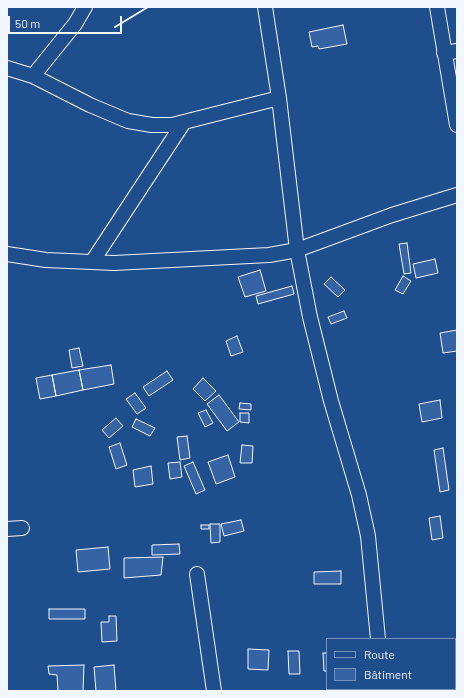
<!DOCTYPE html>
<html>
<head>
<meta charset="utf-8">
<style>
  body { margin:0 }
  #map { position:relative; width:464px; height:698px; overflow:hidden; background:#1f4e8c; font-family:Barlow,sans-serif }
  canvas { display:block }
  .frame { position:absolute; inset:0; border:8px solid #f2f6ff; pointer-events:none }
  .legend { position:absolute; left:326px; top:638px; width:130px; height:52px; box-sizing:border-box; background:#1f4e8c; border:1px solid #7391ba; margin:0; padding:5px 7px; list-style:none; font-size:12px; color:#f2f6ff }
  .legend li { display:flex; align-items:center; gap:8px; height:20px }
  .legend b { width:20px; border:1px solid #7391ba }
  .scale { position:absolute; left:8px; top:16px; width:114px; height:18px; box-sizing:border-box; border:2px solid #f2f6ff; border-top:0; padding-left:5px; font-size:12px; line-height:14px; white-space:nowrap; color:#f2f6ff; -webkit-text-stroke:3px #1f4e8c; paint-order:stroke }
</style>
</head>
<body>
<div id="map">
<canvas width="464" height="698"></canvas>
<div class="frame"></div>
<ul class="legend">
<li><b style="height:5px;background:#1f4e8c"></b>Route</li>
<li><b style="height:11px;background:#3563a3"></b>Bâtiment</li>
</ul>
<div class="scale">50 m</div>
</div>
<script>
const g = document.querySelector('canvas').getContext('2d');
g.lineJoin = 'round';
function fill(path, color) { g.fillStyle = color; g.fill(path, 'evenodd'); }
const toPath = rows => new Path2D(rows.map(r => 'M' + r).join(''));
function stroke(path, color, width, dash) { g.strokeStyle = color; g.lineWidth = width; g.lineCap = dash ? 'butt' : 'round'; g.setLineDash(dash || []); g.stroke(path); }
const building = toPath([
  [343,25,347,44,319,49,318,46,312,47,309,32,343,25],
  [407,243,411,273,404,274,399,244,407,243],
  [435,259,438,273,416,278,413,264,435,259],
  [260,270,266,291,245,297,238,277,260,270],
  [403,276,411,281,403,294,395,290,403,276],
  [331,277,345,290,338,297,324,284,331,277],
  [292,286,294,294,258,304,256,296,292,286],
  [344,311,347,318,331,324,328,317,344,311],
  [457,330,457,351,443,353,440,333,457,330],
  [237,336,243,352,231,356,226,341,237,336],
  [79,348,83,366,72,368,69,350,79,348],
  [111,365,114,384,83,390,79,370,111,365],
  [79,370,83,390,56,396,52,375,79,370],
  [167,371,173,380,149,396,143,387,167,371],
  [52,375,56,396,40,399,36,378,52,375],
  [203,378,216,391,205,401,193,389,203,378],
  [135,393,146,408,137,414,126,399,135,393],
  [219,395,239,422,227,431,207,404,219,395],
  [440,400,442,418,422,422,419,404,440,400],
  [240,403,251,404,251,410,239,409,240,403],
  [206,410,213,423,205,427,198,413,206,410],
  [240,413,249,413,249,423,240,422,240,413],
  [116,418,123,426,109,438,102,430,116,418],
  [136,419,155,428,150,436,132,427,136,419],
  [187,436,190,458,180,460,177,437,187,436],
  [120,443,127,465,116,469,109,447,120,443],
  [242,445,253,446,252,463,240,463,242,445],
  [443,448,449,490,440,492,434,450,443,448],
  [228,455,235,477,216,484,208,462,228,455],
  [180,462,182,477,170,479,168,463,180,462],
  [193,462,205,490,196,494,184,466,193,462],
  [151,466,153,484,135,487,133,470,151,466],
  [440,516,443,538,432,540,429,518,440,516],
  [241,520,244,531,224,536,221,524,241,520],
  [210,524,220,524,220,542,211,543,210,524],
  [201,525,209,525,209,529,201,529,201,525],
  [179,544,180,554,152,555,152,545,179,544],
  [108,547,110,569,78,572,76,550,108,547],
  [163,557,161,575,124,578,124,558,163,557],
  [341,571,341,584,314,584,314,572,341,571],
  [49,609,85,609,85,619,49,619,49,609],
  [109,616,116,616,117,641,102,642,101,622,109,622,109,616],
  [248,649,269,650,268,670,248,669,248,649],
  [288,651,299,651,300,674,289,674,288,651],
  [323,653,327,653,327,671,324,671,323,653],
  [84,665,83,691,58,691,57,675,49,674,48,666,84,665],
  [114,665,116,691,96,691,94,667,114,665]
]);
const street = toPath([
  [265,7,279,98,297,250,310,317,331,401,359,495,368,536,378,639],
  [437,7,457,125],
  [444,53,457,51],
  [7,68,33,76,90,105,128,121,152,125,172,125,279,98],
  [33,76,75,24,85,7],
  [7,254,46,260,114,263,269,255,297,250,392,215,457,195],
  [92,262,184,122],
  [7,529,22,528],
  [197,574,214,691],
  [383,689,383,691]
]);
const wall = toPath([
  [115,27,148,7]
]);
fill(building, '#3563a3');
stroke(building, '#f2f6ff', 1);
stroke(street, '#f2f6ff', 16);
stroke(street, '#1f4e8c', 14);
stroke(wall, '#f2f6ff', 2);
</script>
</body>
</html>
